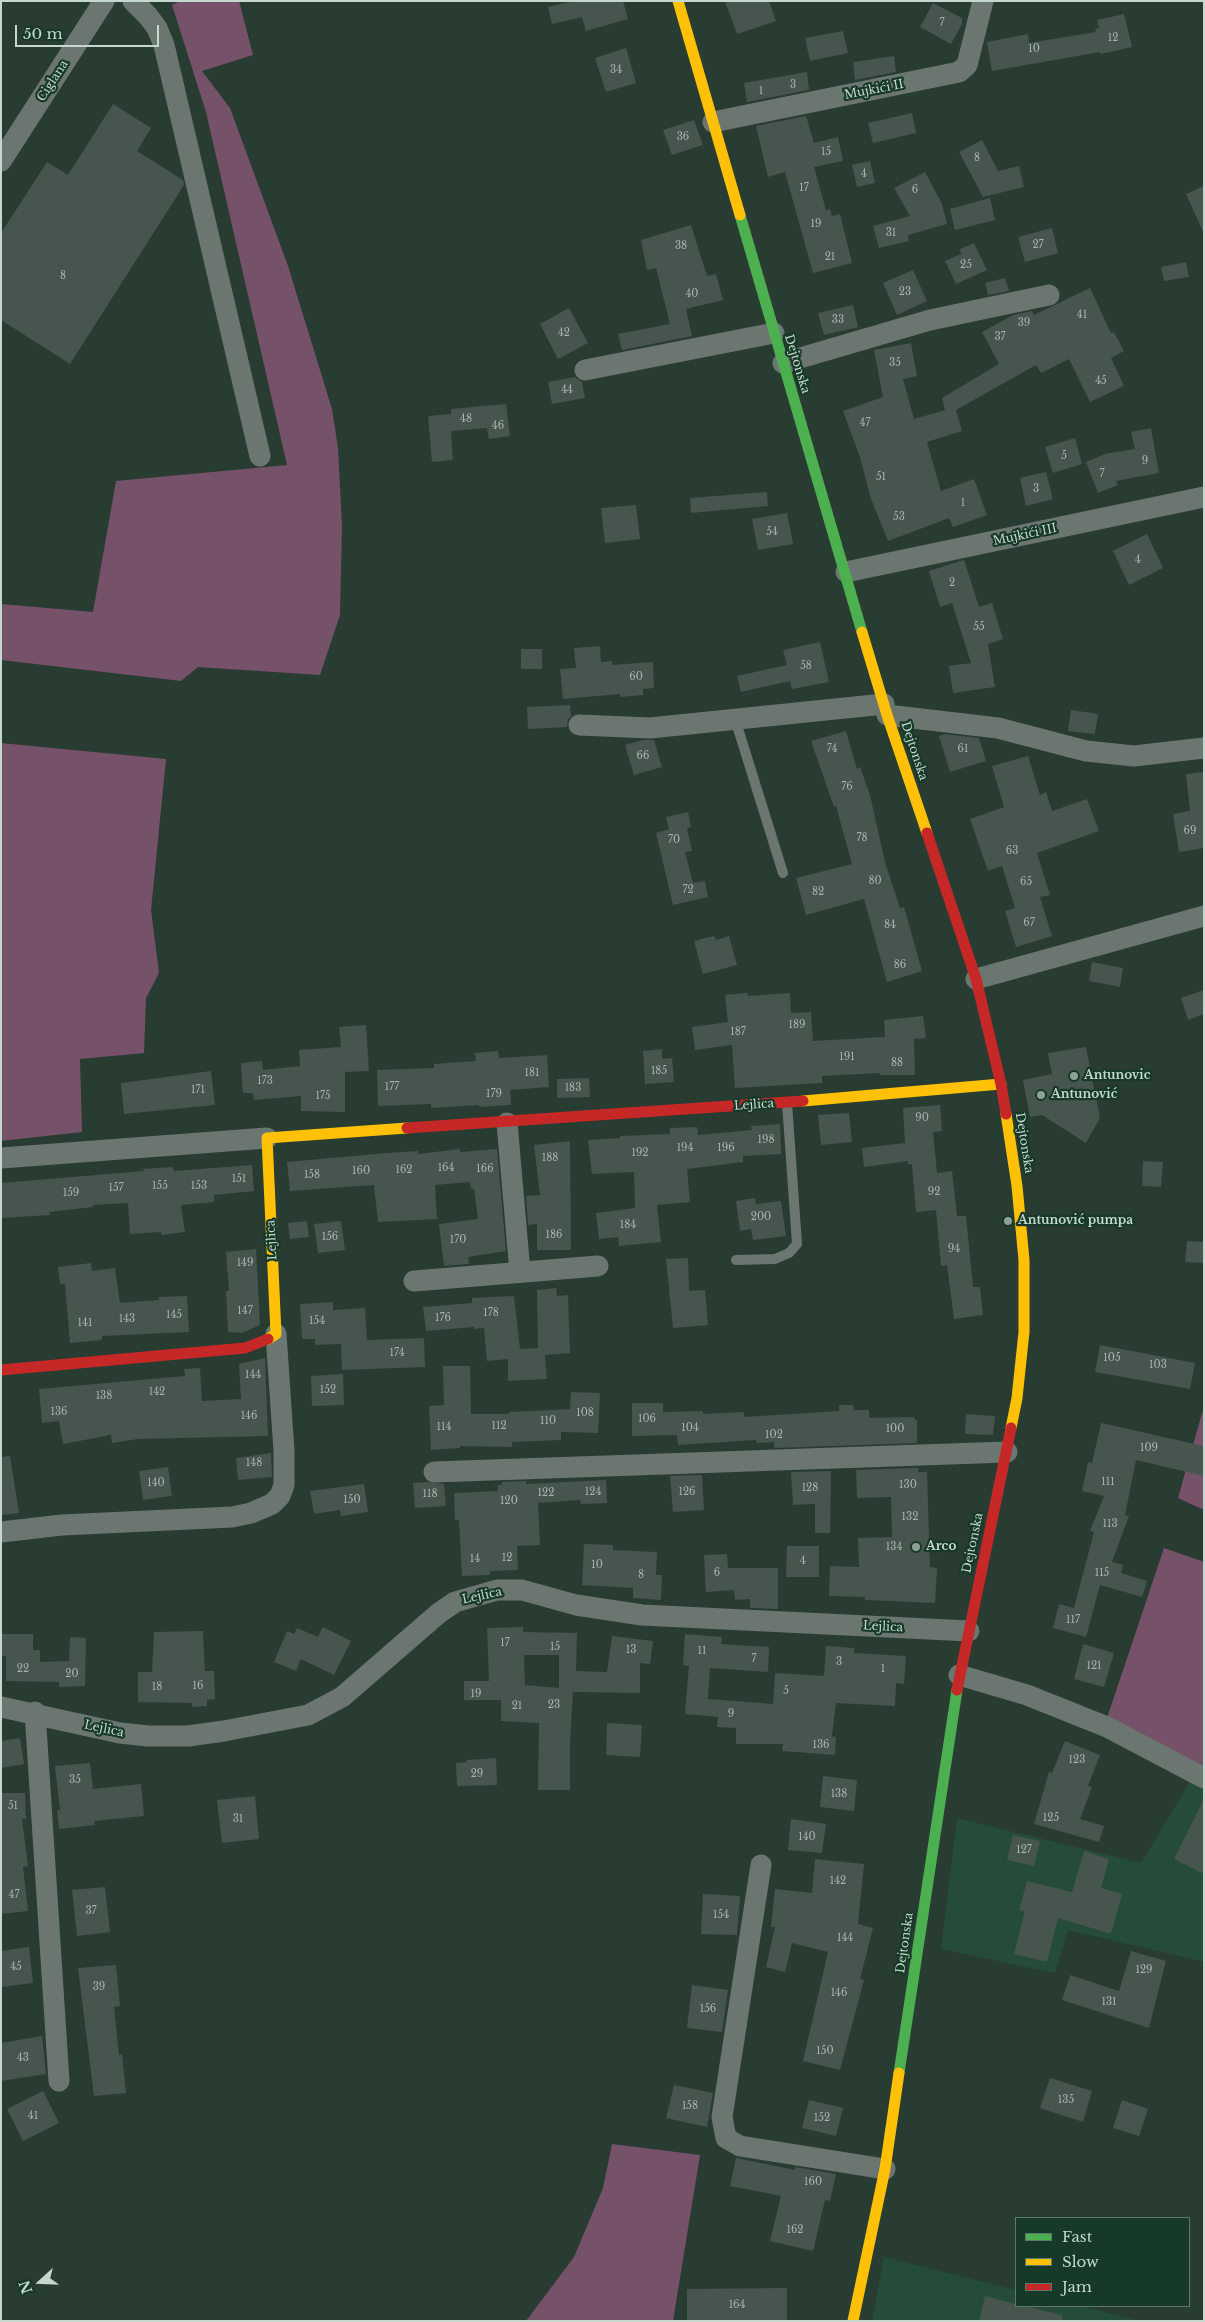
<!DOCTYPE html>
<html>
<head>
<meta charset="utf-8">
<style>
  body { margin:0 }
  #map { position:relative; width:1205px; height:2322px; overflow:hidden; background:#293c32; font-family:"Libre Baskerville",serif }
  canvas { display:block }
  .frame { position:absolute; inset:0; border:2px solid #c5d8cd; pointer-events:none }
  .legend { position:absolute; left:1015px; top:2217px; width:175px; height:90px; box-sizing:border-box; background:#163928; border:1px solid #5c796a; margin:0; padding:6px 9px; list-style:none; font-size:15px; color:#c5d8cd }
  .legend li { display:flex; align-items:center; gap:10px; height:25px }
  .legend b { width:25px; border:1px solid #5c796a }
  .north { position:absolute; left:15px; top:2257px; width:50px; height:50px; -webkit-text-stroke:4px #163928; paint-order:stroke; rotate:250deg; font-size:14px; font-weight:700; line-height:20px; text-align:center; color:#c5d8cd }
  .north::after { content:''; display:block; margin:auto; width:18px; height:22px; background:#c5d8cd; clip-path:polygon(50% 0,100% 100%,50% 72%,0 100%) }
  .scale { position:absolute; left:15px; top:25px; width:144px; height:22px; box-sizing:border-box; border:2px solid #c5d8cd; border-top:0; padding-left:6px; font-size:15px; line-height:18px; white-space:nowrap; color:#c5d8cd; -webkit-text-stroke:4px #163928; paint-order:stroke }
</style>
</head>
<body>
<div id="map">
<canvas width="1205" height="2322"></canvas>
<div class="frame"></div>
<ul class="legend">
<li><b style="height:6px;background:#4caf50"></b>Fast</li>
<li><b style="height:6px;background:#ffc107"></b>Slow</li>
<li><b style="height:6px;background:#c62828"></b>Jam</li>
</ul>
<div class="north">N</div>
<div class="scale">50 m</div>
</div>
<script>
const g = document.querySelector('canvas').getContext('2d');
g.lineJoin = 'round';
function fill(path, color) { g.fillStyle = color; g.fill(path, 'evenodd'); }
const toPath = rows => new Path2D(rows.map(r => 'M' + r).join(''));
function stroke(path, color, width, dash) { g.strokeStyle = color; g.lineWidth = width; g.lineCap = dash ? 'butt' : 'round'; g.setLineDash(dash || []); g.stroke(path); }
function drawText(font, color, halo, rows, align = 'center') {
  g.font = font + ' "Libre Baskerville",serif'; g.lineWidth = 4.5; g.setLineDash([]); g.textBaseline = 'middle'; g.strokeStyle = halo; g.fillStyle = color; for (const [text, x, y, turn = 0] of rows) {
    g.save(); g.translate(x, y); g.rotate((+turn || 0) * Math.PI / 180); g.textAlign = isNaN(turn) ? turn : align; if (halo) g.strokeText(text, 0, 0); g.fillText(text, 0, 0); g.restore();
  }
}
const built = toPath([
  [1194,1775,1204,1780,1204,1962,1068,1930,1055,1973,941,1949,957,1818,1141,1863],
  [884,2257,1016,2290,1016,2306,1080,2306,1140,2321,872,2321]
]);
const green = toPath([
  [180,1,239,1,253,55,202,71,230,108,288,266,332,409,338,448,342,526,340,615,320,675,198,667,181,681,1,660,1,604,93,612,116,481,287,465,206,112,172,5],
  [1,743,166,759,151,910,159,973,146,998,144,1053,80,1059,82,1132,1,1141],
  [1202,1413,1204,1413,1204,1510,1178,1498],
  [1164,1548,1204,1562,1204,1767,1107,1718],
  [612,2144,700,2155,673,2321,526,2321,574,2257,603,2188]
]);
const building = toPath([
  [574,1,623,1,628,19,586,31,582,17,552,24,548,7],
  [725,1,769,1,776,21,737,34],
  [933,3,962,18,962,24,951,44,920,27],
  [1124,14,1132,47,1101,54,1100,52,992,71,987,42,1028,34,1029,43,1096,32,1095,29,1099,28,1097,20],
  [843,31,848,53,810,61,805,38],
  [626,48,636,83,606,92,595,58],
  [894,56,896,72,855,80,853,62],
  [807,72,809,90,747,102,744,83],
  [113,104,151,128,137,151,183,180,184,185,70,364,1,320,1,233,47,162,68,175],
  [912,113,916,133,873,143,868,123],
  [806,116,814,143,838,137,843,161,814,167,826,210,830,209,832,216,840,214,852,263,813,273,785,172,768,177,756,126],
  [694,120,703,145,672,155,663,130],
  [982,140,998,171,1019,166,1024,187,983,197,959,152],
  [870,161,875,183,857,187,852,165],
  [925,172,942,204,947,224,908,235,909,241,879,248,873,226,910,216,894,188],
  [1204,186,1204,234,1186,194],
  [990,198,995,220,955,230,950,209],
  [691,225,707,276,716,274,723,300,686,309,692,336,622,350,618,334,670,324,656,268,647,270,641,240],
  [1052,228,1058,253,1025,262,1018,237],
  [974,243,987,270,956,284,945,261,961,254,960,249],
  [1186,262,1189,277,1164,281,1161,267],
  [913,270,927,301,897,315,883,283],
  [1005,278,1009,291,988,295,985,283],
  [1090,288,1111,333,1114,332,1124,351,1111,358,1124,386,1090,402,1069,359,1041,373,1036,365,956,410,962,431,927,442,941,491,974,479,987,515,953,527,949,518,888,541,871,499,860,457,843,411,883,397,874,350,911,343,917,376,903,379,914,419,945,410,942,398,999,364,982,332,1013,315,1032,311,1034,315],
  [853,305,858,327,824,335,818,313],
  [569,308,588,343,558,359,540,324],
  [575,377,582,382,585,398,552,404,548,382],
  [506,404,510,436,489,439,487,428,451,431,453,460,432,462,428,416,451,414,451,409],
  [1151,428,1159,473,1116,481,1118,485,1098,493,1086,462,1105,454,1135,449,1131,432],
  [1075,438,1082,464,1053,473,1045,447],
  [1046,472,1053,499,1026,506,1020,478],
  [767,492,768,506,691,513,690,498],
  [636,505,640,539,605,543,601,508],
  [787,513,793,544,758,550,752,519],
  [1147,534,1163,568,1129,585,1113,551],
  [964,560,979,607,992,603,1003,639,988,644,995,687,953,693,949,666,971,663,952,603,940,607,929,571],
  [820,642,829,682,792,689,790,681,741,692,737,676,787,665,783,650],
  [600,646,601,662,612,661,612,665,653,662,654,688,643,689,643,695,620,697,620,694,563,699,560,669,576,668,574,648],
  [521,649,542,649,542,669,521,669],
  [570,705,571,716,568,719,567,727,528,729,527,707],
  [1071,710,1098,714,1095,734,1068,731],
  [846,731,857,769,860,767,870,795,885,862,900,908,904,907,922,971,887,982,864,899,806,915,796,878,852,864,836,806,834,807,811,741],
  [945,734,979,738,986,761,950,772,939,736],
  [642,740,654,740,662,767,634,775,625,745],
  [1028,756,1040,795,1046,792,1052,811,1087,799,1099,831,1037,853,1050,895,1040,897,1052,936,1016,947,1005,911,1015,908,1002,866,988,871,970,819,1004,807,992,766],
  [1204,772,1204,848,1179,852,1173,814,1190,811,1186,774],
  [688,812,691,827,687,828,692,851,685,852,693,883,705,881,708,897,673,905,656,833,669,829,666,817],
  [714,936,716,940,729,936,737,965,703,974,694,941],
  [1092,962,1123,968,1120,987,1089,981],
  [1204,990,1204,1014,1188,1020,1181,998],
  [747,993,748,996,790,993,791,1013,811,1012,813,1041,885,1037,884,1020,923,1016,926,1038,914,1039,915,1075,880,1075,880,1073,822,1076,822,1083,735,1088,732,1045,695,1050,692,1027,728,1022,725,995],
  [366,1025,369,1071,345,1072,345,1112,301,1111,301,1096,254,1100,253,1093,243,1093,241,1063,262,1061,263,1070,300,1066,299,1050,341,1047,339,1027],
  [1086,1047,1100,1118,1086,1143,1042,1115,1030,1117,1023,1080,1052,1074,1048,1053],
  [662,1049,662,1059,672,1058,674,1082,645,1084,643,1051],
  [498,1051,499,1058,547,1055,549,1087,510,1090,511,1105,479,1107,479,1105,431,1108,431,1104,378,1106,377,1070,434,1068,434,1064,476,1061,475,1053],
  [211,1071,215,1105,124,1114,121,1083],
  [589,1078,590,1097,557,1098,557,1079],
  [940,1105,942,1131,933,1132,937,1173,952,1171,957,1216,966,1216,973,1287,980,1287,983,1315,954,1319,947,1265,941,1266,936,1210,916,1212,912,1164,908,1164,908,1161,864,1167,862,1148,905,1143,903,1108],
  [849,1113,852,1142,821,1145,818,1115],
  [780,1124,781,1154,743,1156,743,1162,687,1169,690,1202,657,1205,661,1242,619,1246,618,1237,599,1239,596,1213,635,1208,634,1172,592,1174,588,1140,620,1138,620,1136,670,1134,670,1128,697,1127,698,1135,752,1130,751,1126],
  [570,1141,571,1250,537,1250,537,1224,528,1225,526,1196,540,1195,534,1145],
  [460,1149,460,1152,497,1149,506,1251,468,1257,469,1264,444,1266,439,1224,478,1219,474,1189,471,1189,470,1182,435,1185,437,1219,378,1222,374,1185,290,1191,287,1162,387,1153,418,1151,418,1154],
  [1143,1161,1163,1162,1161,1187,1142,1186],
  [252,1165,254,1191,214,1195,214,1202,181,1205,185,1232,162,1235,161,1232,130,1234,128,1203,93,1205,93,1207,49,1212,50,1215,1,1218,1,1183,144,1171,143,1169,173,1167,174,1171],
  [755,1198,756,1204,781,1201,786,1236,753,1240,751,1229,740,1231,736,1201],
  [307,1221,309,1237,290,1239,288,1223],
  [341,1221,345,1250,318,1253,314,1224],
  [1187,1241,1204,1242,1204,1263,1185,1262],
  [256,1249,260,1325,242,1333,228,1332,226,1291,229,1291,226,1252],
  [688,1258,689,1291,705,1290,708,1325,673,1328,666,1259],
  [91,1263,92,1271,115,1268,120,1303,159,1300,159,1297,187,1296,189,1332,102,1336,102,1340,70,1343,65,1284,60,1284,58,1267],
  [556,1288,557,1296,568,1295,570,1353,545,1355,547,1379,508,1381,508,1359,487,1361,484,1328,474,1329,474,1327,426,1331,423,1307,472,1303,472,1298,514,1296,520,1349,538,1348,537,1290],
  [333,1302,333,1310,365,1308,367,1340,424,1338,425,1367,342,1370,341,1344,315,1345,315,1339,302,1339,300,1304],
  [1100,1345,1195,1363,1190,1389,1095,1372],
  [265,1358,268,1436,138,1439,112,1443,111,1435,63,1444,59,1421,42,1423,39,1389,185,1376,184,1369,200,1368,202,1401,241,1399,239,1364],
  [443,1366,470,1366,471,1414,509,1414,509,1412,570,1409,571,1392,600,1393,598,1433,561,1432,561,1440,512,1442,512,1447,460,1446,460,1448,431,1450,429,1406,444,1405],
  [343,1374,344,1405,312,1406,311,1376],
  [632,1403,663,1403,663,1412,703,1411,703,1414,744,1412,744,1417,839,1411,839,1405,853,1405,854,1410,869,1410,869,1418,914,1417,915,1420,917,1420,917,1443,774,1448,774,1442,757,1443,756,1440,678,1445,677,1435,632,1436],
  [966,1414,995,1416,993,1435,965,1434],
  [1101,1423,1204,1446,1204,1476,1136,1460,1125,1515,1129,1516,1112,1562,1123,1565,1121,1573,1147,1581,1142,1597,1100,1585,1086,1637,1053,1628,1059,1604,1074,1608,1094,1532,1090,1531,1104,1496,1082,1491,1088,1462,1092,1463],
  [271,1453,272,1477,238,1480,236,1458],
  [10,1456,19,1513,1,1515,1,1457],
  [168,1467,172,1496,143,1500,139,1471],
  [918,1468,918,1472,927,1472,930,1567,937,1568,935,1603,865,1600,865,1597,829,1596,830,1566,859,1567,858,1538,892,1537,891,1497,857,1498,856,1470],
  [831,1471,830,1533,815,1533,815,1504,793,1505,791,1472],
  [702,1475,704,1510,673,1512,670,1476],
  [606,1480,607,1503,581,1504,580,1500,538,1503,540,1545,517,1546,518,1570,490,1571,490,1575,462,1576,459,1520,455,1520,454,1493,498,1491,498,1485,502,1485,502,1482,526,1481,526,1484],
  [427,1482,444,1484,446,1506,415,1508,413,1483],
  [364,1484,368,1512,341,1516,340,1510,314,1514,310,1491],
  [584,1544,613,1545,613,1550,657,1552,656,1575,662,1575,661,1600,633,1598,633,1588,582,1585],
  [787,1546,819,1546,819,1577,786,1577],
  [727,1554,728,1568,778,1568,778,1609,750,1608,750,1599,735,1600,734,1590,706,1592,704,1555],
  [323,1627,351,1641,334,1675,301,1659,296,1671,274,1662,287,1631,294,1634,297,1628,318,1637],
  [523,1627,523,1632,577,1633,576,1671,607,1672,612,1636,653,1641,650,1664,640,1663,640,1693,573,1692,570,1742,570,1790,538,1790,539,1723,501,1721,501,1700,464,1700,464,1681,489,1681,487,1628],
  [524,1655,559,1655,559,1688,525,1685],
  [203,1631,205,1671,214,1671,215,1699,207,1700,207,1706,192,1707,192,1703,138,1702,138,1672,152,1672,154,1632],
  [1,1634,33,1634,33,1650,40,1650,40,1662,69,1661,70,1637,86,1638,85,1686,59,1687,59,1682,6,1681,6,1656,1,1656],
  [685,1634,722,1637,721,1644,769,1647,768,1672,710,1668,708,1699,773,1704,775,1673,824,1676,826,1646,854,1648,854,1653,906,1656,904,1684,896,1683,895,1706,836,1703,832,1736,836,1737,835,1755,782,1751,783,1744,736,1744,736,1728,717,1727,718,1717,685,1714,689,1666,683,1665],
  [1083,1644,1114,1653,1104,1687,1074,1679],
  [607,1723,642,1725,640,1757,606,1755],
  [20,1738,24,1764,1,1768,1,1741],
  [1065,1741,1100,1755,1088,1786,1092,1787,1080,1819,1104,1826,1099,1842,1034,1824,1049,1772,1052,1773],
  [496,1758,497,1785,457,1786,456,1763,467,1762,467,1760],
  [90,1763,93,1789,141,1784,144,1816,94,1821,95,1825,59,1829,57,1810,60,1810,55,1766],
  [823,1776,857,1780,854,1811,820,1807],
  [1,1793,25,1793,26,1819,22,1819,28,1866,23,1867,28,1911,1,1914],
  [255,1796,259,1839,222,1843,217,1800],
  [1204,1799,1204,1874,1174,1859],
  [791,1819,826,1824,822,1853,788,1850],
  [1013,1835,1040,1841,1034,1866,1007,1860],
  [1084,1851,1109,1859,1101,1888,1122,1894,1111,1934,1058,1918,1047,1962,1014,1954,1025,1911,1019,1910,1027,1881,1072,1892],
  [815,1859,864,1864,858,1924,873,1928,860,1979,864,1980,840,2070,803,2061,828,1952,792,1943,785,1972,766,1967,775,1927,771,1927,775,1889,812,1893],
  [105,1887,110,1932,77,1936,72,1890],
  [703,1894,740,1896,737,1935,701,1934],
  [29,1947,33,1983,1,1987,1,1951],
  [1131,1951,1166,1961,1149,2028,1062,2000,1070,1975,1119,1991],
  [116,1965,120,2006,114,2007,119,2055,122,2054,126,2093,94,2096,78,1968],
  [692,1985,728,1990,722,2032,687,2028],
  [42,2036,46,2074,1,2081,1,2043],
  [1050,2078,1092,2091,1083,2122,1040,2108],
  [674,2085,713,2093,707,2127,666,2118],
  [43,2091,59,2123,23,2141,7,2109],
  [809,2100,843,2108,836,2136,802,2128],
  [1122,2100,1148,2109,1139,2136,1113,2128],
  [736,2158,795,2170,795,2167,836,2174,830,2201,825,2200,813,2251,770,2241,781,2196,730,2186],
  [787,2288,787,2321,687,2321,687,2289],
  [985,2296,1016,2304,1016,2306,1025,2306,1062,2315,1062,2321,979,2321]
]);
const lane = toPath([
  [735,719,783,873],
  [736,1260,775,1259,789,1253,797,1244,787,1103]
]);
const street = toPath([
  [133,1,148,16,157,28,164,45,260,456],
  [713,122,959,72,967,65,983,1],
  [1,161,104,1],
  [783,363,930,320,1049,295],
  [585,370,774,333],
  [846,572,1204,497],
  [887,715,998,728,1086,751,1134,756,1204,748],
  [579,725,650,728,884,704],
  [976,979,1204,916],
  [507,1123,520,1272],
  [1,1158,267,1138],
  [414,1281,598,1266],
  [434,1472,1007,1452],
  [1,1532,62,1525,232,1517,251,1513,272,1504,280,1496,284,1485,284,1451,276,1334],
  [959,1675,1027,1695,1107,1727,1204,1778],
  [1,1707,120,1733,148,1736,188,1736,224,1731,308,1715,342,1697,439,1613,455,1602,497,1590,522,1590,576,1605,642,1615,969,1631],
  [35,1712,59,2081],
  [761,1865,722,2117,726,2138,740,2146,885,2169]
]);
const fast = toPath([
  [740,215,862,632],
  [899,2073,957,1690]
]);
const slow = toPath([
  [678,1,740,215],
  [862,632,887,715,927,833],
  [803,1101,1001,1084],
  [1006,1114,1017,1186,1024,1260,1024,1332,1017,1398,1011,1428],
  [268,1339,276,1334,267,1138,407,1128],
  [853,2321,885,2169,899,2073]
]);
const jam = toPath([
  [927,833,976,979,1001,1084,1006,1114],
  [407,1128,803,1101],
  [1,1370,245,1348,268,1339],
  [957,1690,1011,1428]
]);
const markers = [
  [1074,1076,5,"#8ea197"],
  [1041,1095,5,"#8ea197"],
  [1008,1221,5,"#8ea197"],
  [916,1547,5,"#8ea197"]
];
const numberNames = [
  ["7",942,23],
  ["12",1113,38],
  ["10",1034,49],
  ["34",616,70],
  ["3",793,85],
  ["1",761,91],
  ["36",683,137],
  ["15",826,152],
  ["8",977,158],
  ["4",864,174],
  ["17",804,188],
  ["6",915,190],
  ["19",816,224],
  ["31",891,233],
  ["27",1038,245],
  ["38",681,246],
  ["21",830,257],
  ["25",966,265],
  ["8",63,276],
  ["23",905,292],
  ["40",692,294],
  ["41",1082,315],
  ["33",838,320],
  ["39",1024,323],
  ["42",564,333],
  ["37",1000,337],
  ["35",895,363],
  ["45",1101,381],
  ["44",567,390],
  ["48",466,419],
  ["47",865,423],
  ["46",498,426],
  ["5",1064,456],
  ["9",1145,461],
  ["7",1102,474],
  ["51",881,477],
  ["3",1036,489],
  ["1",963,503],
  ["53",899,517],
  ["54",772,532],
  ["4",1138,560],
  ["2",952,583],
  ["55",979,627],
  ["58",806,666],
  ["60",636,677],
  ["74",832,749],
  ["61",963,749],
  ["66",643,756],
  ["76",847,787],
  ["69",1190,831],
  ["78",862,838],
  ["70",674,840],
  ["63",1012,851],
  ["80",875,881],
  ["65",1026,882],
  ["72",688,890],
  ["82",818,892],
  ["67",1029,923],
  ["84",890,925],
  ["86",900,965],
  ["189",797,1025],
  ["187",738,1032],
  ["191",847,1057],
  ["88",897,1063],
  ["185",659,1071],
  ["181",532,1073],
  ["173",265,1081],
  ["177",392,1087],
  ["183",573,1088],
  ["171",198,1090],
  ["179",494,1094],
  ["175",323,1096],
  ["90",922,1118],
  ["198",766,1140],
  ["194",685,1148],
  ["196",726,1148],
  ["192",640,1153],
  ["188",550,1158],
  ["164",446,1168],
  ["166",485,1169],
  ["162",404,1170],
  ["160",361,1171],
  ["158",312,1175],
  ["151",239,1179],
  ["155",160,1186],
  ["153",199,1186],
  ["157",116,1188],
  ["92",934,1192],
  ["159",71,1193],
  ["200",761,1217],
  ["184",628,1225],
  ["186",554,1235],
  ["156",330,1237],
  ["170",458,1240],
  ["94",954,1249],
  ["149",245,1263],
  ["147",245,1311],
  ["178",491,1313],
  ["145",174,1315],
  ["176",443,1318],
  ["143",127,1319],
  ["154",317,1321],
  ["141",85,1323],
  ["174",397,1353],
  ["105",1112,1358],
  ["103",1158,1365],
  ["144",253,1375],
  ["152",328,1390],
  ["142",157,1392],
  ["138",104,1396],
  ["136",59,1412],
  ["108",585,1413],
  ["146",249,1416],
  ["106",647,1419],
  ["110",548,1421],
  ["112",499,1426],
  ["114",444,1427],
  ["104",690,1428],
  ["100",895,1429],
  ["102",774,1435],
  ["109",1149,1448],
  ["148",254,1463],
  ["111",1108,1482],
  ["140",156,1483],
  ["130",908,1485],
  ["128",810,1488],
  ["124",593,1492],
  ["126",687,1492],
  ["122",546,1493],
  ["118",430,1494],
  ["150",352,1500],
  ["120",509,1501],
  ["132",910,1517],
  ["113",1110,1524],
  ["134",894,1547],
  ["12",507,1558],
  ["14",475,1559],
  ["4",803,1561],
  ["10",597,1565],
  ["6",717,1573],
  ["115",1102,1573],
  ["8",641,1575],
  ["117",1073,1620],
  ["17",505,1643],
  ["15",555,1647],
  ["13",631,1650],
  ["11",702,1651],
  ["7",754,1659],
  ["3",839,1662],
  ["121",1094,1666],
  ["22",23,1669],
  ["1",883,1669],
  ["20",72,1674],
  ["16",198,1686],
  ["18",157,1687],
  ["5",786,1691],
  ["19",476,1694],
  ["23",554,1705],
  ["21",517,1706],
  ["9",731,1714],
  ["136",821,1745],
  ["123",1077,1760],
  ["29",477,1774],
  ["35",75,1780],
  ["138",839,1794],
  ["51",13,1806],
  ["125",1051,1818],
  ["31",238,1819],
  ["140",807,1837],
  ["127",1024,1850],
  ["142",838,1881],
  ["47",14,1895],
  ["37",91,1911],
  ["154",721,1915],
  ["144",845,1938],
  ["45",16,1967],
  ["129",1144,1970],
  ["39",99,1987],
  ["146",839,1993],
  ["131",1109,2002],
  ["156",708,2009],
  ["150",825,2051],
  ["43",23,2058],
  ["135",1066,2100],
  ["158",690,2106],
  ["41",33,2116],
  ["152",822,2118],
  ["160",813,2182],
  ["162",795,2230],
  ["164",737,2305]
];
const streetNames = [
  ["Ciglana",53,81,-57],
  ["Mujkići II",874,90,-11],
  ["Dejtonska",797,364,73],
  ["Mujkići III",1025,535,-12],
  ["Dejtonska",914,751,72],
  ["Lejlica",754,1105,-4],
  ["Dejtonska",1024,1143,81],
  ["Lejlica",272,1240,-93],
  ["Dejtonska",973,1543,-78],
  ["Lejlica",482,1596,-12],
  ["Lejlica",883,1627,3],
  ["Lejlica",104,1729,12],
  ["Dejtonska",905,1943,-82]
];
const poiNames = [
  ["Antunovic",1084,1076],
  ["Antunović",1051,1095],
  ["Antunović pumpa",1018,1221],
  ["Arco",926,1547]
];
fill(built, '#244c38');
fill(green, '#76516a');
fill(building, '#46554d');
stroke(lane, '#6c7671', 10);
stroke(street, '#6c7671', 21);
stroke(fast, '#4caf50', 11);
stroke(slow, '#ffc107', 11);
stroke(jam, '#c62828', 11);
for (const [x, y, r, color] of markers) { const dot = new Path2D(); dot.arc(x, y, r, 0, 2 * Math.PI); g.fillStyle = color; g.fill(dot); stroke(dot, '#163928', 2); }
drawText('10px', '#a5b7ad', null, numberNames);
drawText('12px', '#c5d8cd', '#163928', streetNames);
drawText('bold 12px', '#c5d8cd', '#163928', poiNames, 'left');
</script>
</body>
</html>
